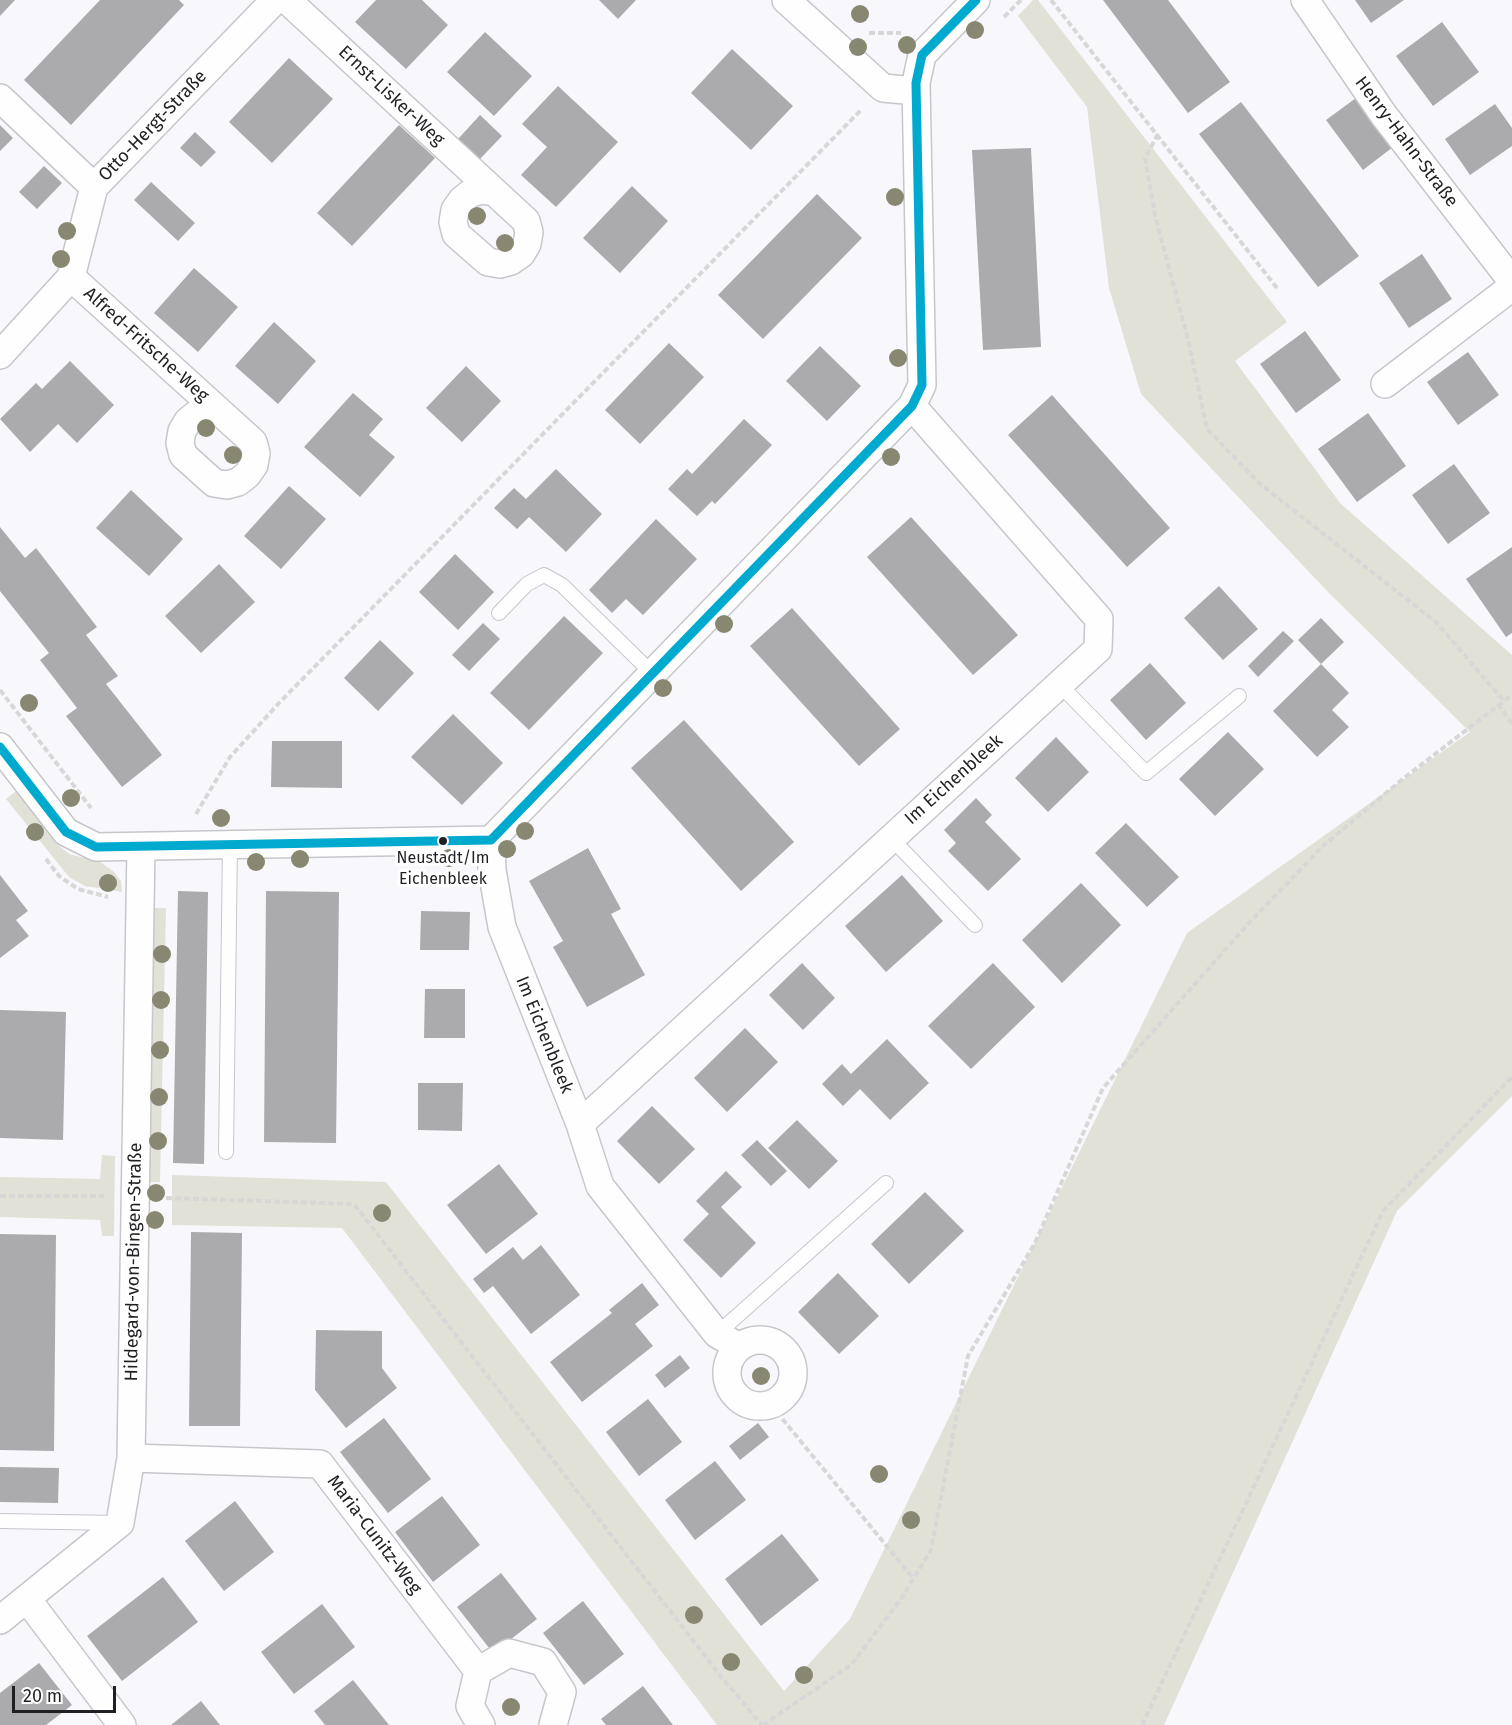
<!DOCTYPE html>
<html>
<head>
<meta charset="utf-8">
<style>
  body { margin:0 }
  #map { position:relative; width:1512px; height:1725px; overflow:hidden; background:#f8f8fc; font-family:"Fira Sans",sans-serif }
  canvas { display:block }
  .scale { position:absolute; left:12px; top:1686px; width:104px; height:27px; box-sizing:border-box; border:3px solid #1f2023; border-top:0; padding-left:8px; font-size:18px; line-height:21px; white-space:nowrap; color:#1f2023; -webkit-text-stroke:4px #fff; paint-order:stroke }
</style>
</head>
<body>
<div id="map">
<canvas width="1512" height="1725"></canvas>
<div class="scale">20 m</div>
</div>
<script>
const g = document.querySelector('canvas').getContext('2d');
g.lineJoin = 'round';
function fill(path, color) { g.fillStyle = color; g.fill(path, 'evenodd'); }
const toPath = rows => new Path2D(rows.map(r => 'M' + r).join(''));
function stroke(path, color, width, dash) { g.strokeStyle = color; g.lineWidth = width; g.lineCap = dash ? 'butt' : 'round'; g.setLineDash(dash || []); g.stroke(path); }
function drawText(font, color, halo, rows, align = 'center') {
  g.font = font + ' "Fira Sans",sans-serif'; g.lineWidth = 6; g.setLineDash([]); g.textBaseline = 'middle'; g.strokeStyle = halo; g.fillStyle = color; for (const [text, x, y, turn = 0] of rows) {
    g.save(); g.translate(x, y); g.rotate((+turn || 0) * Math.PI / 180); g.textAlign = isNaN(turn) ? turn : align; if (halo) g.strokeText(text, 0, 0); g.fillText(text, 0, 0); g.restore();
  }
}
const green = toPath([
  [1033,0,1038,0,1287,322,1235,361,1340,503,1512,655,1512,1096,1397,1211,1164,1725,717,1725,342,1228,172,1225,172,1175,386,1182,784,1691,850,1619,1187,933,1470,732,1327,591,1141,394,1109,288,1087,107,1018,16],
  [16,791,58,845,69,854,100,862,113,871,121,881,122,892,85,886,69,877,6,799],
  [149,908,166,908,160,1182,144,1182],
  [102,1155,115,1156,114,1236,102,1236,100,1220,0,1217,0,1177,100,1179]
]);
const building = toPath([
  [0,0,15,0,0,16],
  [100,0,179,0,184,5,71,125,24,80],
  [376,0,422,0,448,25,406,69,355,22],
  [599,0,636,0,618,19],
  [1103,0,1168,0,1230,82,1188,113],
  [1355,0,1404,0,1371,23],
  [1442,22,1479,72,1433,106,1396,56],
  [485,32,532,76,494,116,447,72],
  [732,49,793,106,751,150,691,93],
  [289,58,333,99,272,163,229,122],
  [558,86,618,142,556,207,521,175,547,147,522,124],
  [1356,98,1393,147,1363,170,1326,120],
  [1241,102,1359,256,1318,287,1199,134],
  [1495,104,1512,128,1512,146,1470,175,1445,139],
  [480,115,502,136,480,159,458,139],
  [0,125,13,138,0,151],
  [399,125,435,158,352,246,317,213],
  [195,132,216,152,201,167,180,148],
  [1031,148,1041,347,983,350,972,150],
  [44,166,62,183,37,209,19,192],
  [151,182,195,223,178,241,134,200],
  [632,186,668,221,620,273,583,238],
  [817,194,862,238,763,339,718,295],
  [1422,254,1452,299,1409,328,1379,283],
  [194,268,238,307,198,352,154,313],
  [274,322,316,361,278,404,235,366],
  [1305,331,1341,380,1296,413,1260,364],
  [669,343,704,377,640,444,605,410],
  [820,346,861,386,827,421,786,381],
  [1468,352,1499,395,1458,425,1427,382],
  [70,361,114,405,77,443,58,424,30,452,0,419,36,383,42,389],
  [466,366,501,401,462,442,426,408],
  [353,393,383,419,369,435,395,457,360,497,304,447],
  [1052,395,1170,528,1127,567,1008,435],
  [1368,413,1406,466,1357,502,1318,449],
  [744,419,772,445,715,504,712,501,697,516,668,489,687,469,692,474],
  [1454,464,1490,513,1448,544,1412,495],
  [556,469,602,514,566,552,529,517,517,529,494,508,514,488,526,499],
  [289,486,326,519,281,569,244,536],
  [131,490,183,539,149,576,96,528],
  [911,517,1018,635,973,675,867,557],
  [656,519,697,559,643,615,626,599,612,613,589,590],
  [0,527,25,558,36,548,97,627,86,635,118,676,106,684,162,755,122,787,66,716,77,708,40,660,49,653,0,591],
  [1512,547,1512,633,1506,637,1466,579],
  [455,554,494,592,458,630,419,592],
  [219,564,255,602,201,653,165,616],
  [1219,586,1258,629,1223,660,1184,618],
  [792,608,900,729,859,766,750,646],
  [564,616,603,653,529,730,490,693],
  [1321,618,1344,642,1321,664,1349,693,1332,710,1349,727,1317,757,1273,711,1321,664,1298,640],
  [483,623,500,639,469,671,452,655],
  [1283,631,1294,641,1258,677,1248,666],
  [380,640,414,673,378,711,344,678],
  [1150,663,1186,703,1146,740,1110,700],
  [453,714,503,763,462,805,411,757],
  [684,720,794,842,741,891,631,768],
  [1228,732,1264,769,1215,816,1179,779],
  [1056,737,1089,772,1048,812,1015,778],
  [272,741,342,741,342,788,271,787],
  [976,798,992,815,985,822,1021,859,988,891,948,851,956,843,944,830],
  [1126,823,1179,877,1147,907,1095,853],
  [588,848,621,909,611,914,645,975,587,1007,553,947,563,941,529,881],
  [0,875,28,911,16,920,29,936,0,958],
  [902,875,943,921,886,972,845,926],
  [1081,883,1121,925,1062,983,1022,940],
  [178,891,208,892,204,1164,173,1163],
  [266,891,339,892,336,1143,264,1142],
  [421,911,470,912,469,950,420,950],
  [802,963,835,998,803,1030,769,995],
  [993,963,1035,1007,971,1069,928,1026],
  [425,989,465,989,465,1038,424,1038],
  [0,1010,66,1012,63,1140,0,1138],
  [745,1028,778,1062,727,1112,694,1078],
  [887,1039,929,1083,890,1120,860,1089,843,1106,822,1084,842,1064,851,1074],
  [418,1083,463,1083,462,1131,418,1130],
  [652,1106,695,1149,659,1184,617,1141],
  [797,1120,838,1161,809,1189,768,1148],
  [757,1140,787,1171,771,1186,741,1155],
  [499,1164,538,1214,486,1254,447,1205],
  [726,1171,742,1187,721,1207,756,1243,721,1278,683,1240,709,1214,696,1201],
  [925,1192,964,1231,909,1284,871,1244],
  [191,1232,242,1233,240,1426,189,1426],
  [0,1234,56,1235,54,1451,0,1450],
  [541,1245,580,1295,531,1334,493,1286,484,1293,473,1279,513,1247,523,1260],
  [838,1273,879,1316,839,1354,798,1312],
  [642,1283,659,1305,635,1324,653,1346,582,1402,550,1362,612,1313,609,1310],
  [316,1330,382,1331,382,1368,397,1388,346,1428,315,1390],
  [680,1355,690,1368,665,1388,655,1375],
  [648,1399,682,1442,639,1476,606,1432],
  [384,1418,431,1479,388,1513,340,1452],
  [758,1423,769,1437,740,1460,729,1446],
  [715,1461,746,1500,695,1540,665,1500],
  [0,1467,59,1468,58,1503,0,1502],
  [442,1496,480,1545,433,1582,395,1532],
  [235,1501,274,1552,224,1591,185,1541],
  [782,1534,819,1580,761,1626,725,1579],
  [501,1573,537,1619,493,1653,457,1607],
  [163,1577,198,1622,122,1681,87,1636],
  [583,1601,624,1654,584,1685,543,1633],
  [322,1604,355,1647,294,1694,261,1652],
  [39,1663,72,1705,46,1725,0,1725,0,1693],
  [353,1680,389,1725,325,1725,314,1711],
  [643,1686,673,1725,606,1725,601,1719],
  [201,1701,220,1725,171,1725]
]);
const path = toPath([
  [1051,0,1277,288],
  [1004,17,1021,0],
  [869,33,901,33],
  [1158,134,1145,158,1155,216,1189,343,1207,429,1260,484,1437,623,1503,700],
  [0,690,91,808],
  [1498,704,1512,724],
  [196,814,230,757,280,702,861,110],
  [46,859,59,876,78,889,108,897],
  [0,1196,104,1196],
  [166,1198,354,1204,723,1679,762,1725],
  [771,1405,912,1577],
  [763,1725,851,1665,901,1599,931,1550,968,1356,1035,1243,1103,1088,1248,924,1323,846,1404,778,1512,695],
  [1142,1725,1383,1211,1512,1077]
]);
const service = toPath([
  [499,613,527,584,544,575,562,585,653,674],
  [1060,685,1146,773,1239,696],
  [890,837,975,925],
  [226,1152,230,844],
  [717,1334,886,1183],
  [0,1521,118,1523]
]);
const minor = toPath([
  [287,0,526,221,529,232,527,244,521,254,511,261,500,264,488,262,456,234,453,222,455,210,462,200,471,193,482,190,494,192],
  [786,0,883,88,916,91],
  [1305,0,1383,114,1512,281],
  [0,98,94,187],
  [71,277,221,413,209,411,197,414,188,421,182,431,180,443,183,455,214,483,227,485,238,482,247,475,254,465,256,453,253,442,221,413],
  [0,355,71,277,94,187,275,0],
  [1385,384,1512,287],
  [0,747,66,832,96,847,491,840,912,406,922,385,916,83,922,55,976,0],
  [491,840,492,870,502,927,580,1124],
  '727 1373a33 33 0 1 1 66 0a33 33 0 1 1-66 0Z',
  [739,1347,717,1334,600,1186,580,1124,1098,649,1099,619,912,406],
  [131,1458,320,1464,478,1671],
  [27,1599,122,1725],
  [0,1620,120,1523,131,1458,141,847],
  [481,1725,470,1706,478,1671,509,1653,543,1662,562,1692,553,1725]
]);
const bus1 = toPath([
  [0,747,66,832,96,847,491,840,912,406,922,385,916,83,922,55,976,0]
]);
const trees = [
  [860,14],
  [975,30],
  [907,45],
  [858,47],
  [895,197],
  [477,216],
  [67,231],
  [505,243],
  [61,259],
  [898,358],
  [206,428],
  [233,455],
  [891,457],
  [724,624],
  [663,688],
  [29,703],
  [71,798],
  [221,818],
  [525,831],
  [35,832],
  [507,849],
  [449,858],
  [300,859],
  [256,862],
  [108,883],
  [162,954],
  [161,1000],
  [160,1050],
  [159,1097],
  [158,1141],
  [156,1193],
  [382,1213],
  [155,1220],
  [761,1376],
  [879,1474],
  [911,1520],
  [694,1615],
  [731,1662],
  [804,1675],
  [511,1707]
];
const markers = [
  [443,841,5,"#1f2023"]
];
const busNames = [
  ["Neustadt/Im",443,859],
  ["Eichenbleek",443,880]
];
const streetNames = [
  ["Ernst-Lisker-Weg",391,96,43],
  ["Otto-Hergt-Straße",153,126,-46],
  ["Henry-Hahn-Straße",1406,142,53],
  ["Alfred-Fritsche-Weg",146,345,42],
  ["Im Eichenbleek",954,780,-42],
  ["Im Eichenbleek",544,1035,68],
  ["Hildegard-von-Bingen-Straße",134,1262,-89],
  ["Maria-Cunitz-Weg",374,1535,53]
];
fill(green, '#e1e1d7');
fill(building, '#abaaad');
stroke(service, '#c6c7ca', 16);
stroke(minor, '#c6c7ca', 30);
stroke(path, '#d7d7d7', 4, [6, 3]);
stroke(service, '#fefeff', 14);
stroke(minor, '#fefeff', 27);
stroke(bus1, '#00a9ce', 9);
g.fillStyle = '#878772';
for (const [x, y] of trees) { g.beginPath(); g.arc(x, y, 9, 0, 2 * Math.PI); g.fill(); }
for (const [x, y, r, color] of markers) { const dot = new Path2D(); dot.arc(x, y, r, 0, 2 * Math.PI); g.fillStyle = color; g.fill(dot); stroke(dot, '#fff', 2); }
drawText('16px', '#1f2023', '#fff', busNames);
drawText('18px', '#1f2023', '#fff', streetNames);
</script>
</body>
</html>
